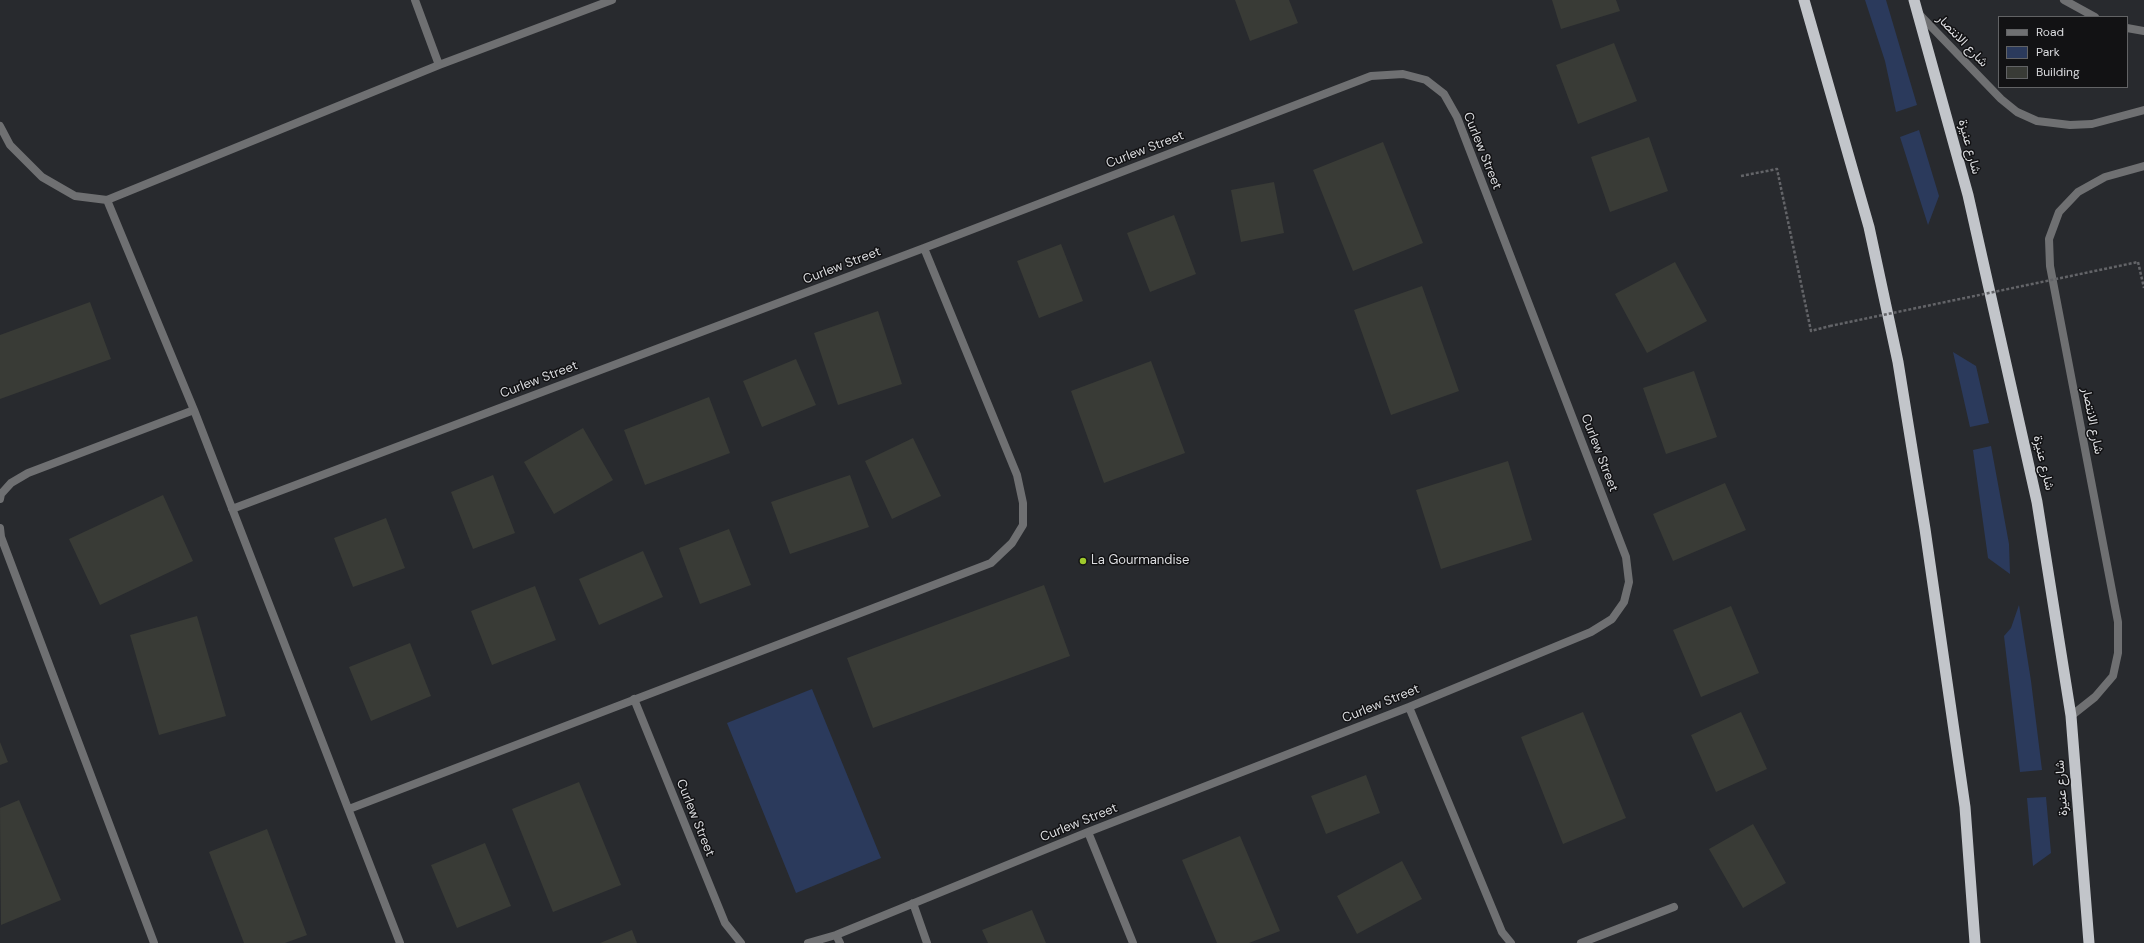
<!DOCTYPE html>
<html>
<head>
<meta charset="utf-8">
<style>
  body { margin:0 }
  #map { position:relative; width:2144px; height:943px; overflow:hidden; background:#282a2e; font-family:"DM Sans",sans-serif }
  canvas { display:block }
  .legend { position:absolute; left:1998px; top:16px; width:130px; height:72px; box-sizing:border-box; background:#121214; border:1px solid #626365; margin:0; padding:5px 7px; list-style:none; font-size:12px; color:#dbdcdf }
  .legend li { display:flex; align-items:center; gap:8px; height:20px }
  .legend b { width:20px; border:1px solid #626365 }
</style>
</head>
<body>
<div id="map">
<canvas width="2144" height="943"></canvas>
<ul class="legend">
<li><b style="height:5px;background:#6f7072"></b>Road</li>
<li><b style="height:11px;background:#2b3a5c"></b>Park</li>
<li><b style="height:11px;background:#393b36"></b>Building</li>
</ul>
</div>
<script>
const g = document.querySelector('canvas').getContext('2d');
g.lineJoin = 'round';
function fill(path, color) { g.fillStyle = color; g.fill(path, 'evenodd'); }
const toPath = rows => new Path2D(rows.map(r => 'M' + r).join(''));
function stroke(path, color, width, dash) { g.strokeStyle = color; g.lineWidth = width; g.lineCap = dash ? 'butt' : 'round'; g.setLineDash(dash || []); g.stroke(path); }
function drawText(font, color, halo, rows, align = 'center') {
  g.font = font + ' "DM Sans",Vazirmatn,sans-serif'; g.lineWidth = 3; g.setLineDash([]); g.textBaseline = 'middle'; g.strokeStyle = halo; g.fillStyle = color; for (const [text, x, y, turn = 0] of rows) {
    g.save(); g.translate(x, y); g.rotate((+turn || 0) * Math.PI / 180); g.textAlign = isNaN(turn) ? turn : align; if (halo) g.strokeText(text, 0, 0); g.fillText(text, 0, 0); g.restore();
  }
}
const green = toPath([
  [1865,0,1886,0,1917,105,1896,112,1885,61],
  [1919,130,1939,196,1928,225,1900,137],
  [1953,352,1976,366,1989,423,1970,427],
  [1991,446,2009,544,2010,574,1988,558,1973,450],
  [2019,605,2031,681,2042,770,2020,772,2004,636,2011,628],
  [812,689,881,858,796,893,727,723],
  [2046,797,2051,853,2033,866,2027,798]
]);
const building = toPath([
  [1235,0,1289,0,1298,23,1250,41],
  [1552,0,1616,0,1620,11,1561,29],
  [1614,43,1637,101,1578,124,1556,65],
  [1649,137,1668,191,1610,212,1591,157],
  [1383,142,1423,243,1353,271,1313,170],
  [1274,182,1284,233,1241,242,1231,190],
  [1174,215,1196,274,1150,292,1127,233],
  [1061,244,1083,301,1039,318,1017,261],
  [1675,262,1707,321,1647,353,1615,294],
  [1422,286,1459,391,1391,415,1354,310],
  [90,302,111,359,0,399,0,335],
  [878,311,902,384,838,405,814,333],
  [796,359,816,405,762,427,743,381],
  [1151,361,1185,453,1104,483,1071,391],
  [1694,371,1717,437,1666,454,1643,388],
  [709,397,730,453,645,485,624,430],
  [583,428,613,480,554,514,524,462],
  [913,438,941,496,892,519,865,461],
  [1508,461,1532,540,1441,569,1416,490],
  [493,475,515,533,473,549,451,492],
  [850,475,869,527,790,554,771,502],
  [1725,483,1746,530,1673,561,1653,514],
  [163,495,193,561,100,605,69,539],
  [386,518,405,568,353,587,334,538],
  [729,529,751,585,700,604,679,548],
  [643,551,663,597,599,625,579,579],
  [1044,585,1070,656,873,728,847,658],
  [535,586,556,640,492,665,471,611],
  [1731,606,1759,673,1701,697,1673,630],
  [197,616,226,716,159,735,130,635],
  [410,643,431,696,371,721,349,667],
  [1583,712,1626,818,1563,844,1521,737],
  [1741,712,1767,769,1716,792,1691,735],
  [0,742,8,762,0,765],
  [1366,775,1380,813,1326,834,1311,796],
  [579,782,621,885,553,912,512,809],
  [19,800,61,900,1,925,0,808],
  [1753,824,1786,883,1743,908,1709,849],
  [267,829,307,935,285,943,244,943,209,852],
  [1240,836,1280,931,1249,943,1217,943,1182,860],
  [485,843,511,906,457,928,431,865],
  [1402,861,1422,899,1357,934,1337,896],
  [1032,910,1046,943,988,943,982,930],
  [632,930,637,943,600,943]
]);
const path = toPath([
  [1741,176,1777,169,1811,331,1830,326],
  [2138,262,2144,288]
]);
const service = toPath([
  [2064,0,2095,17],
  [2127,28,2144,31]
]);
const minor = toPath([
  [415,0,439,65],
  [0,126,10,145,42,177,75,196,107,200,439,65,612,0],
  [107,200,194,410,400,943],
  [0,499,1,494,11,483,28,473,194,410],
  [232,509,924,248,1371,76,1403,74,1426,80,1444,94,1457,117,1626,557,1629,582,1624,602,1612,619,1591,632,1409,707,1088,832,836,935,808,943],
  [0,528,1,537,154,943],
  [634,699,725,923,741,943],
  [1409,707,1502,932,1511,943],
  [349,809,991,563,1012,543,1023,525,1023,503,1017,475,924,248],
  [1088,832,1133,943],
  [913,903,927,943],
  [836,935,840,943],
  [1581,943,1674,907]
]);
const tertiary = toPath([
  [1918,13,2001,99,2017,112,2037,121,2070,125,2092,124,2144,110],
  [2071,716,2095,697,2113,676,2118,653,2118,622,2050,266,2049,239,2059,212,2078,192,2105,177,2144,166]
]);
const trunk = toPath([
  [1804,0,1869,227,1898,362,1925,529,1965,807,1975,943],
  [1914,0,1968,195,2037,502,2071,716,2089,943]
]);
const pathBridge = toPath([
  [1830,326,2138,262]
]);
const markers = [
  [1083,561,4,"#9fca2c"]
];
const streetNames = [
  ["شارع الانتصار",1962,41,46],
  ["شارع عنيزة",1969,147,75],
  ["Curlew Street",1145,150,-21],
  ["Curlew Street",1482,151,68],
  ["Curlew Street",842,266,-21],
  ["Curlew Street",539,380,-21],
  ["شارع الانتصار",2092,421,79],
  ["Curlew Street",1599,453,69],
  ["شارع عنيزة",2043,463,77],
  ["Curlew Street",1381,704,-22],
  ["شارع عنيزة",2062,788,-94],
  ["Curlew Street",695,818,68],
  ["Curlew Street",1079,823,-22]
];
const poiNames = [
  ["La Gourmandise",1091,561]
];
fill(green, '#2b3a5c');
fill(building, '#393b36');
stroke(path, '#636468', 2.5, [3, 2]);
stroke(service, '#6f7072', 8);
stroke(minor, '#6f7072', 8);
stroke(tertiary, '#6f7072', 8);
stroke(trunk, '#c2c5ca', 11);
stroke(pathBridge, '#636468', 2.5, [3, 2]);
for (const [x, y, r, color] of markers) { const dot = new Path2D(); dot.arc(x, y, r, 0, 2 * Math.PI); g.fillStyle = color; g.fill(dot); stroke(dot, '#121214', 1.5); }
drawText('13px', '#dbdcdf', '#121214', streetNames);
drawText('13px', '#dbdcdf', '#121214', poiNames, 'left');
</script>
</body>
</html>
